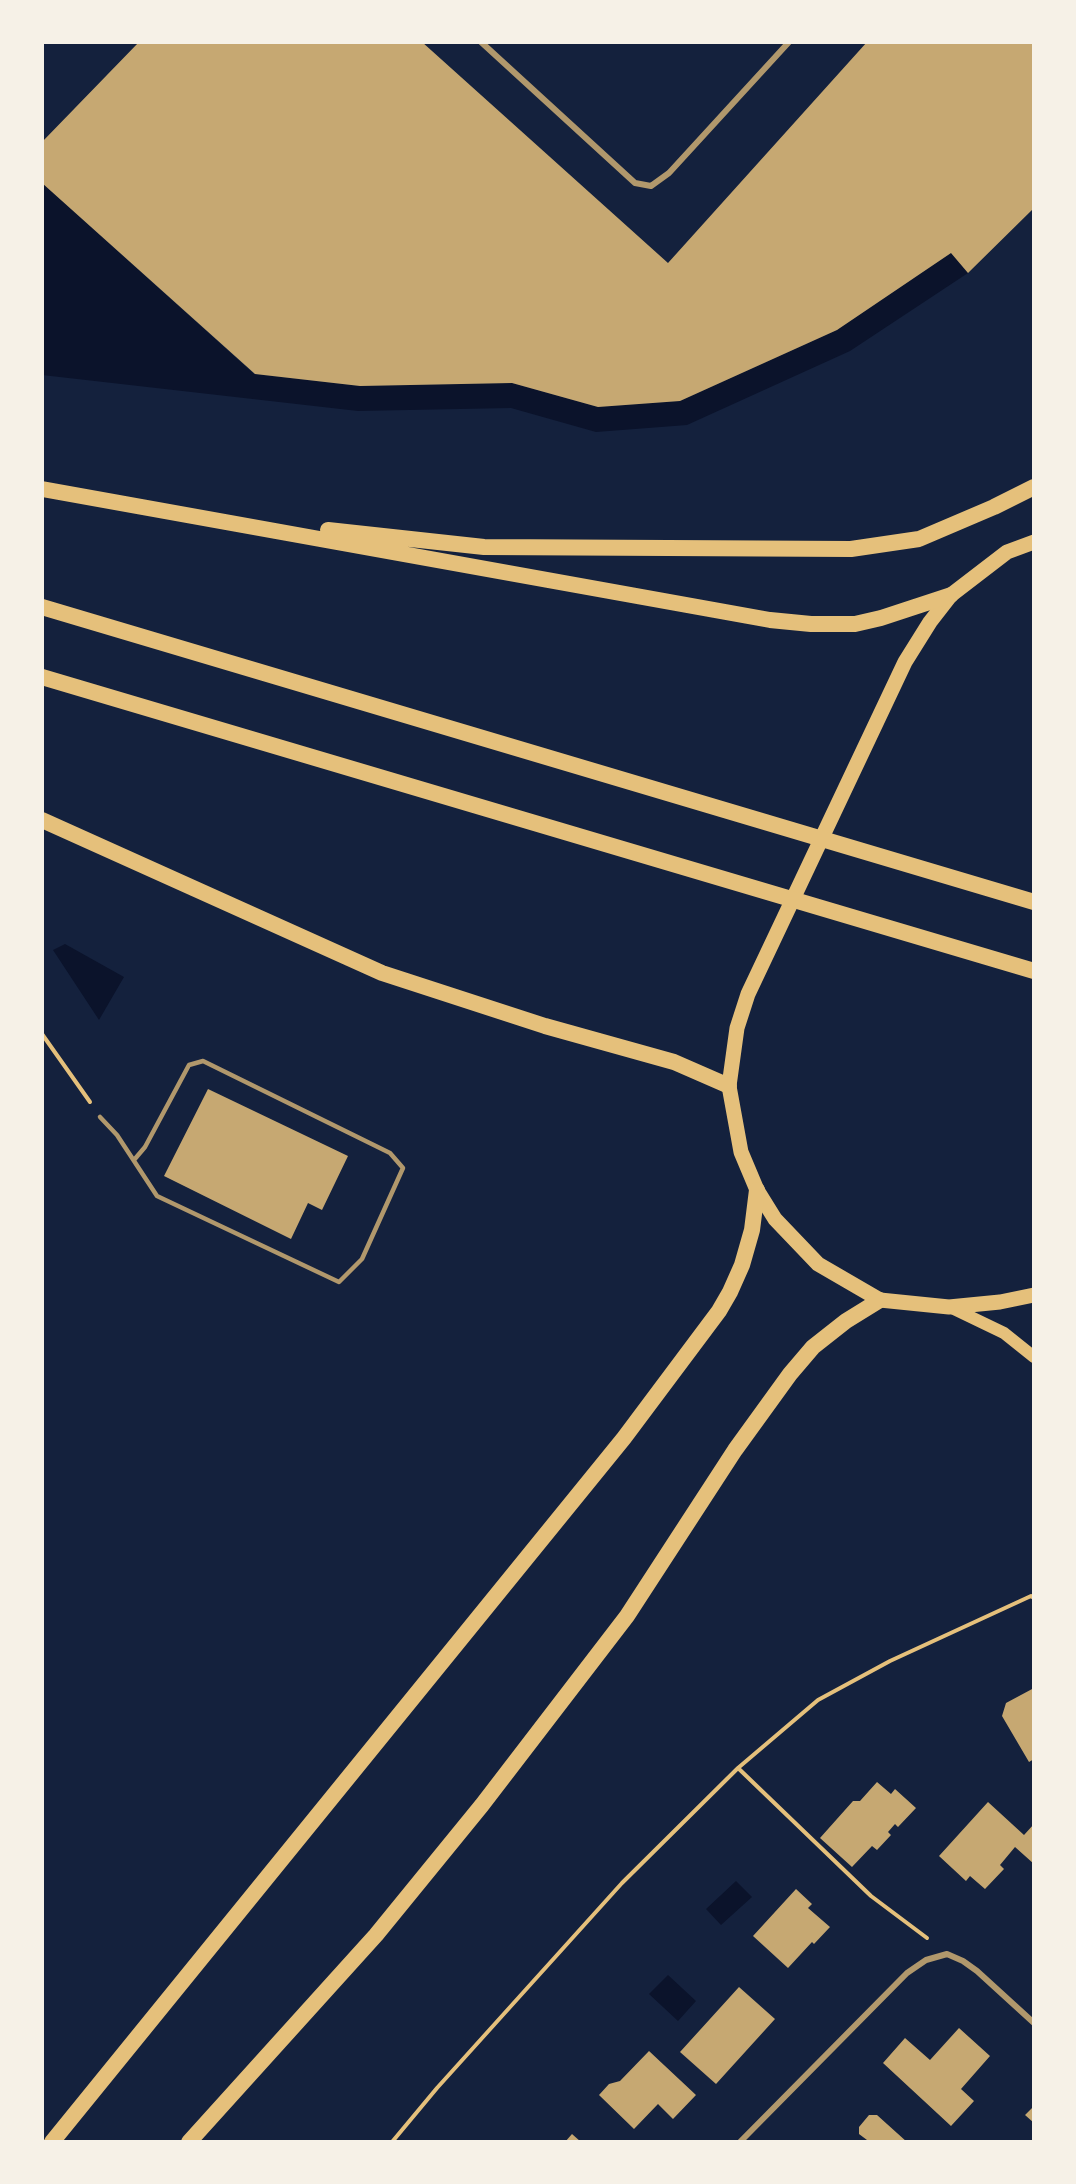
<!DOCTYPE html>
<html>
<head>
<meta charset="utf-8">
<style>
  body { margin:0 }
  #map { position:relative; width:1076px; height:2184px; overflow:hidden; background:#14213d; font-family:Ubuntu,sans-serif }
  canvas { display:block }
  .frame { position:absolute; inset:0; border:44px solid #f6f1e7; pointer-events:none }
</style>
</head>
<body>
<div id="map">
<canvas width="1076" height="2184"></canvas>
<div class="frame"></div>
</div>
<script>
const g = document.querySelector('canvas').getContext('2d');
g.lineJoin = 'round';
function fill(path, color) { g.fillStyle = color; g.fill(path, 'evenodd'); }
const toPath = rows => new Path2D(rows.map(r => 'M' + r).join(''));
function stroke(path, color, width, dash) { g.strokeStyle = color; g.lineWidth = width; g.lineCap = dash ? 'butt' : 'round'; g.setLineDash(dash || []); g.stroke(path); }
const water = toPath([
  [42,183,254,374,360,386,512,383,598,407,680,401,837,330,951,253,968,273,850,351,687,425,596,432,511,408,358,411,42,375],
  [65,944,124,977,99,1020,53,950],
  [736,1881,752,1897,721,1925,706,1909],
  [668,1975,696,2001,678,2021,649,1994]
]);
const building = toPath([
  [139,42,422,42,668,263,867,42,1034,42,1034,208,968,273,951,253,837,330,680,401,598,407,512,383,360,386,255,374,42,183,42,142],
  [208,1089,348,1156,322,1210,308,1203,291,1239,164,1176],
  [1034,1688,1034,1759,1029,1762,1002,1716,1006,1703],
  [877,1782,891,1794,895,1789,916,1808,898,1827,895,1824,888,1832,891,1835,877,1850,872,1846,852,1867,820,1838,853,1801,860,1801],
  [988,1802,1024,1835,1034,1824,1034,1864,1015,1847,1000,1865,1004,1869,985,1889,970,1876,966,1881,939,1856],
  [796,1889,812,1904,808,1908,830,1927,814,1944,812,1942,788,1968,753,1936],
  [739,1987,775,2019,716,2084,680,2052],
  [959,2028,990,2056,961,2089,974,2101,951,2126,883,2063,905,2038,930,2060],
  [649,2051,696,2095,673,2119,658,2104,634,2129,599,2095,609,2084,620,2081],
  [1034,2106,1034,2123,1025,2115],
  [869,2115,877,2115,907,2142,866,2142,867,2140,859,2134,859,2127],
  [572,2134,581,2142,565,2142]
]);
const path = toPath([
  [42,1034,90,1102],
  [738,1768,871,1896,927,1938],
  [392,2142,437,2088,622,1883,738,1768,818,1700,890,1661,1031,1596,1034,1598]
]);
const service = toPath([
  [100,1117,117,1135,157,1196,339,1282,362,1259,403,1168,390,1153,203,1061,189,1065,145,1147,134,1160]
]);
const minor = toPath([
  [481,42,635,183,651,186,669,173,789,42],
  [740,2142,907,1973,926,1960,947,1954,963,1961,977,1971,1034,2023]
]);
const secondary = toPath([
  [950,1307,1004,1333,1034,1357]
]);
const primary = toPath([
  [1034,542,1007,552,951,595,930,622,905,662,748,994,737,1028,729,1086,741,1152,757,1190,775,1219,818,1264,880,1300,949,1307,1000,1302,1034,1295]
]);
const trunk = toPath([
  [42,489,770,620,811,624,855,624,881,618,951,595],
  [328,530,484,547,851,549,919,539,994,507,1034,487],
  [42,607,1034,902],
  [42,677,1034,971],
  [42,820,382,973,545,1026,674,1062,729,1086],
  [52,2142,624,1438,719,1311,730,1292,742,1265,752,1230,757,1190],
  [189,2142,376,1935,482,1805,627,1616,735,1450,790,1374,813,1347,846,1321,880,1300]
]);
fill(water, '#0b132b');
fill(building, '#c6a872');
stroke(path, '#e5c07b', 4);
stroke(service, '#b1986c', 4.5);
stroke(minor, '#b1986c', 6);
stroke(secondary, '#e5c07b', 12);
stroke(primary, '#e5c07b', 15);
stroke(trunk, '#e5c07b', 16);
</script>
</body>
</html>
